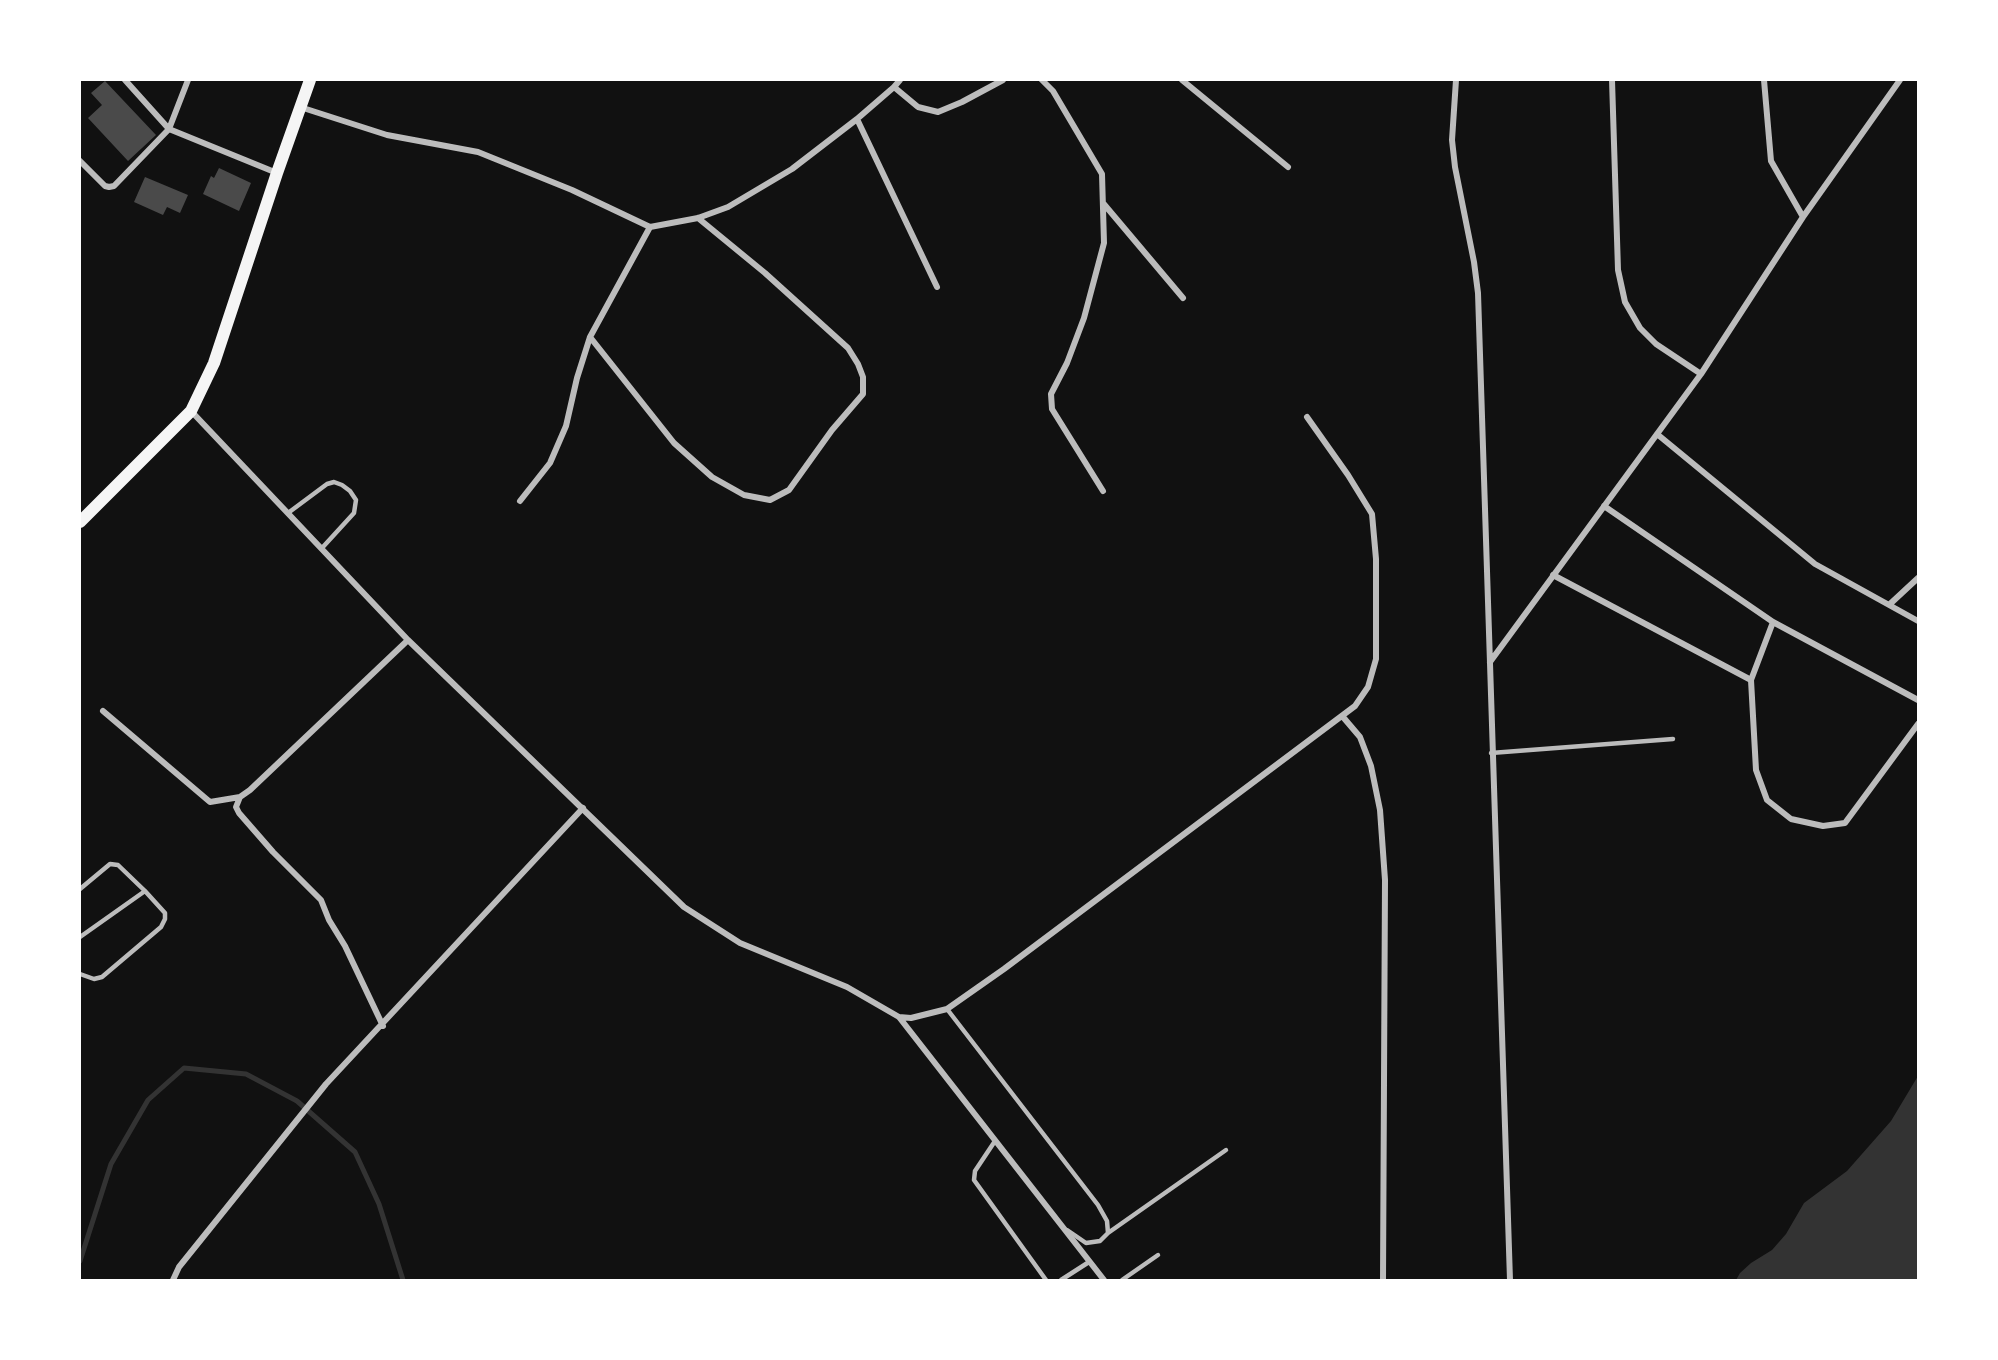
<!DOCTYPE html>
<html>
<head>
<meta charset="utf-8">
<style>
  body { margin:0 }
  #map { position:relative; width:1998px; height:1360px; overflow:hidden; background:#111; font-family:"Archivo Narrow",sans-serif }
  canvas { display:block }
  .frame { position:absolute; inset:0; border:81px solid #fff; pointer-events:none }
</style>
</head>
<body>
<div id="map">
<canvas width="1998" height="1360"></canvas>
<div class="frame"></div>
</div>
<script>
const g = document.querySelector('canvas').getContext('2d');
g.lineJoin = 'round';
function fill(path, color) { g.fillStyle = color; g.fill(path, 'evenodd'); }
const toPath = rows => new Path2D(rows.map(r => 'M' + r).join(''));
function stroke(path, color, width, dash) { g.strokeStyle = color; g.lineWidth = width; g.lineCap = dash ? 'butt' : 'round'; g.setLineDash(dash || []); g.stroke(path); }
const water = toPath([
  [1918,1076,1918,1280,1736,1280,1740,1273,1751,1263,1772,1250,1786,1234,1804,1203,1847,1171,1891,1121]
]);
const stream = toPath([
  [80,1261,111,1164,148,1100,184,1068,246,1074,297,1101,355,1152,379,1204,403,1280]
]);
const building = toPath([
  [105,81,156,135,128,161,88,118,102,105,91,93],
  [219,168,251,183,239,211,203,194,211,176,214,178],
  [145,177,188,195,180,213,167,207,163,215,134,202]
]);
const service = toPath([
  [288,513,327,484,334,482,342,485,350,491,356,500,354,513,322,548],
  [1491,753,1673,739],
  [80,889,110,864,118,865,145,891,165,913,165,919,161,927,102,977,94,979,80,974],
  [80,937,145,891],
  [947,1009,1098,1205,1107,1221,1108,1233,1100,1241,1086,1243,1067,1230],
  [995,1141,975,1171,974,1180,1046,1280],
  [1108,1233,1226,1150],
  [1061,1280,1089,1262],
  [1122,1280,1158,1255]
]);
const minor = toPath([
  [125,80,169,129,277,173],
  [1042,80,1053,91,1102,174,1104,243,1084,318,1067,363,1051,394,1052,409,1103,491],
  [1182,80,1288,167],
  [1456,80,1452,140,1455,167,1474,262,1478,293,1510,1280],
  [1612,80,1618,270,1625,302,1640,328,1656,344,1701,374],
  [1764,80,1771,161,1803,217],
  [894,87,918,107,938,112,962,102,1003,80],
  [300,107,387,135,478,152,572,190,650,227],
  [857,119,937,287],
  [80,161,105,186,109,187,114,186,169,129,188,80],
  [1103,203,1183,298],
  [650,227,698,218,728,207,792,169,857,119,894,87,900,80],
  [590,337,674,443,712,477,744,495,770,500,789,490,832,430,863,394,863,377,858,364,848,348,765,273,698,218],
  [191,411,408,640,684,907,740,943,847,987,899,1017,1104,1280],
  [1657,434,1815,564,1918,621],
  [520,501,550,463,566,426,577,378,590,337,650,227],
  [1604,506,1773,622,1918,700],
  [1553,575,1751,680],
  [1890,604,1918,578],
  [1773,622,1751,680,1756,770,1767,800,1791,819,1823,826,1845,823,1918,724],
  [1490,662,1701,374,1803,217,1900,80],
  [103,711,210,802,240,797,250,790,408,640],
  [1343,717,1360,737,1371,766,1380,810,1385,880,1383,1280],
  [240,797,236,807,239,813,273,852,321,900,329,920,345,946,383,1026],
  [899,1017,911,1018,947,1009,1004,969,1355,706,1368,687,1376,659,1376,559,1372,514,1348,475,1307,417],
  [173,1280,179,1267,326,1084,583,808]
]);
const secondary = toPath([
  [80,522,191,411,214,363,277,173,310,80]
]);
fill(water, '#333');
stroke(stream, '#333', 5);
fill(building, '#4a4a4a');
stroke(service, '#bcbcbc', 4.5);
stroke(minor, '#bcbcbc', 6);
stroke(secondary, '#f5f5f5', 12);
</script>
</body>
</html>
